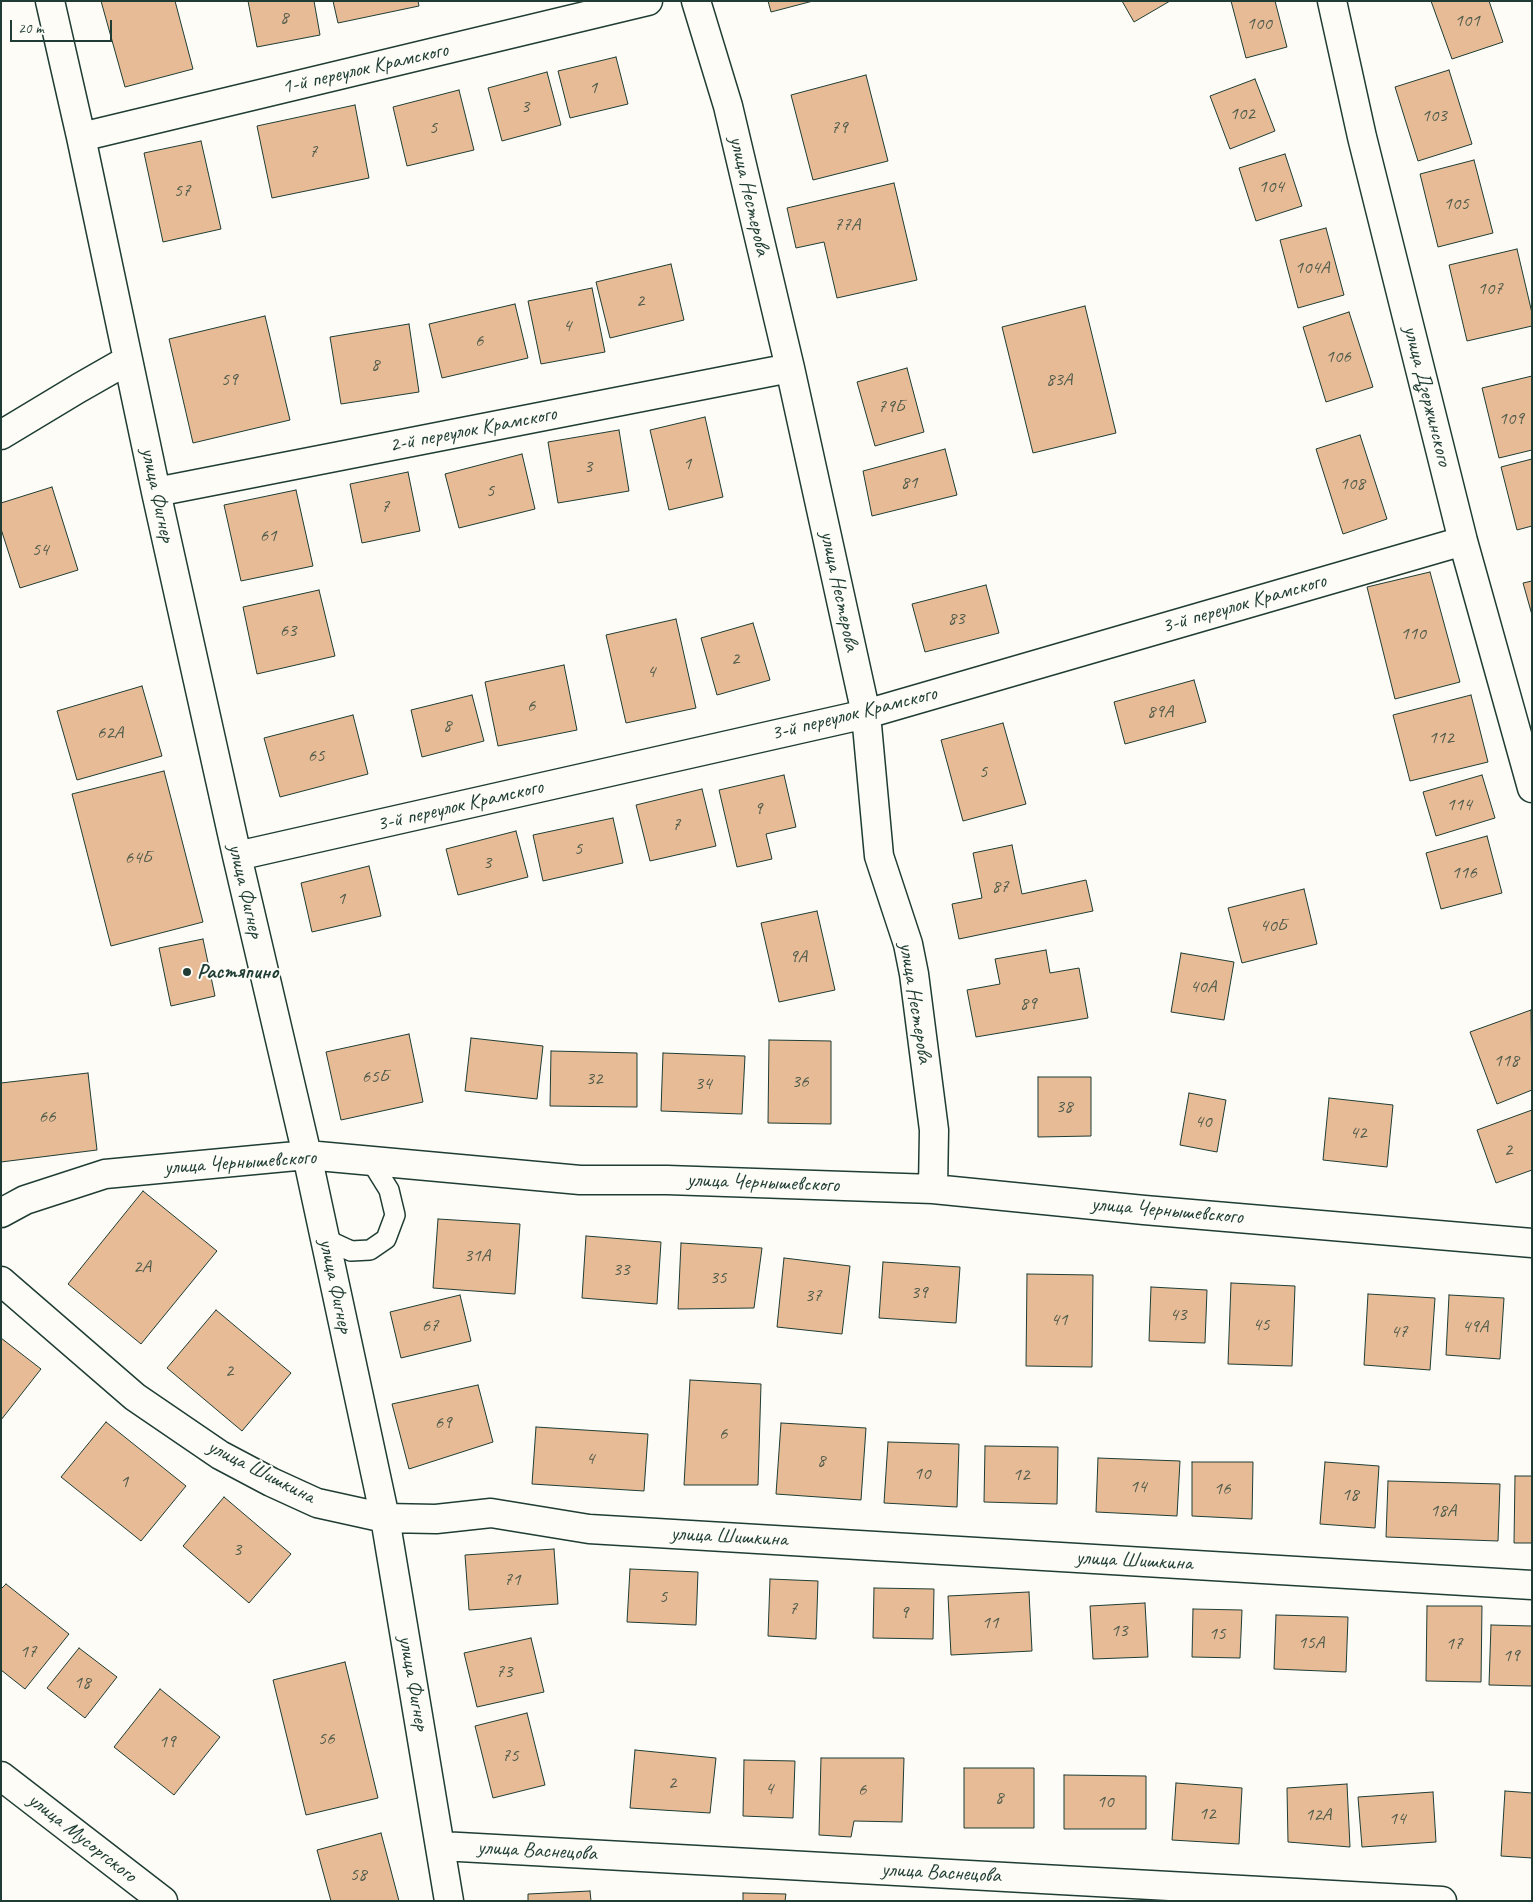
<!DOCTYPE html>
<html>
<head>
<meta charset="utf-8">
<style>
  body { margin:0 }
  #map { position:relative; width:1533px; height:1902px; overflow:hidden; background:#fdfcf7; font-family:Caveat,sans-serif }
  canvas { display:block }
  .frame { position:absolute; inset:0; border:2px solid #1f3d34; pointer-events:none }
  .scale { position:absolute; left:10px; top:20px; width:102px; height:22px; box-sizing:border-box; border:2px solid #1f3d34; border-top:0; padding-left:6px; font-size:15px; line-height:18px; white-space:nowrap; color:#1f3d34; -webkit-text-stroke:4px #fdfcf7; paint-order:stroke }
</style>
</head>
<body>
<div id="map">
<canvas width="1533" height="1902"></canvas>
<div class="frame"></div>
<div class="scale">20 m</div>
</div>
<script>
const g = document.querySelector('canvas').getContext('2d');
g.lineJoin = 'round';
function fill(path, color) { g.fillStyle = color; g.fill(path, 'evenodd'); }
const toPath = rows => new Path2D(rows.map(r => 'M' + r).join(''));
function stroke(path, color, width, dash) { g.strokeStyle = color; g.lineWidth = width; g.lineCap = dash ? 'butt' : 'round'; g.setLineDash(dash || []); g.stroke(path); }
function drawText(font, color, halo, rows, align = 'center') {
  g.font = font + ' Caveat,sans-serif'; g.lineWidth = 4; g.setLineDash([]); g.textBaseline = 'middle'; g.strokeStyle = halo; g.fillStyle = color; for (const [text, x, y, turn = 0] of rows) {
    g.save(); g.translate(x, y); g.rotate((+turn || 0) * Math.PI / 180); g.textAlign = isNaN(turn) ? turn : align; if (halo) g.strokeText(text, 0, 0); g.fillText(text, 0, 0); g.restore();
  }
}
const building = toPath([
  [101,1,175,1,193,69,125,87,101,1],
  [248,1,314,1,320,35,257,47,248,1],
  [333,1,418,1,419,6,338,23,333,1],
  [768,1,813,1,771,12,768,1],
  [1122,1,1170,1,1134,22,1122,1],
  [1231,1,1275,1,1287,47,1246,58,1231,1],
  [1431,1,1489,1,1503,42,1452,59,1431,1],
  [616,57,628,104,570,118,558,71,616,57],
  [1449,70,1472,144,1418,161,1395,87,1449,70],
  [547,72,561,125,502,141,488,88,547,72],
  [866,75,888,161,813,180,791,95,866,75],
  [1255,79,1275,131,1230,149,1210,96,1255,79],
  [459,90,474,150,407,166,393,107,459,90],
  [355,105,369,178,272,198,257,126,355,105],
  [201,141,221,229,163,242,144,153,201,141],
  [1285,154,1302,206,1256,221,1239,168,1285,154],
  [1474,160,1493,233,1438,247,1420,174,1474,160],
  [894,183,917,280,837,298,824,242,796,248,787,208,894,183],
  [1326,228,1344,295,1298,308,1280,240,1326,228],
  [1517,249,1532,313,1532,326,1467,341,1449,265,1517,249],
  [671,264,684,320,610,338,596,282,671,264],
  [592,288,605,352,541,364,528,301,592,288],
  [515,304,528,358,442,378,429,324,515,304],
  [1085,306,1116,433,1033,453,1002,327,1085,306],
  [1349,312,1373,387,1326,402,1303,327,1349,312],
  [265,316,290,420,193,443,169,339,265,316],
  [409,324,419,392,341,404,330,337,409,324],
  [907,368,924,432,875,446,857,382,907,368],
  [1532,376,1532,450,1499,458,1482,388,1532,376],
  [705,417,723,497,669,510,650,430,705,417],
  [619,430,629,491,558,503,548,442,619,430],
  [1360,435,1387,519,1343,534,1316,449,1360,435],
  [945,449,957,495,872,516,863,471,945,449],
  [522,454,535,509,459,528,445,474,522,454],
  [1532,459,1532,526,1517,530,1501,467,1532,459],
  [408,472,420,531,362,543,350,484,408,472],
  [52,487,78,570,20,588,1,529,1,503,52,487],
  [296,490,313,566,241,581,224,505,296,490],
  [1430,572,1460,682,1395,699,1367,587,1430,572],
  [1532,581,1532,615,1523,583,1532,581],
  [986,585,999,633,925,652,912,604,986,585],
  [319,590,335,656,257,674,243,607,319,590],
  [676,619,696,708,626,723,606,635,676,619],
  [753,623,770,680,717,695,701,638,753,623],
  [564,665,577,730,498,746,485,682,564,665],
  [1194,680,1206,722,1125,744,1114,702,1194,680],
  [142,686,162,756,77,780,57,711,142,686],
  [472,695,484,741,422,757,411,710,472,695],
  [1471,695,1488,762,1410,781,1393,715,1471,695],
  [353,715,368,774,280,797,264,738,353,715],
  [1003,723,1026,804,963,821,941,740,1003,723],
  [164,771,203,922,111,946,72,794,164,771],
  [784,775,796,827,766,834,772,859,737,867,719,790,784,775],
  [1482,775,1495,818,1436,836,1423,792,1482,775],
  [702,789,716,846,650,861,636,805,702,789],
  [613,818,623,863,543,881,533,835,613,818],
  [516,831,528,877,458,895,446,849,516,831],
  [1487,836,1502,893,1441,909,1426,853,1487,836],
  [1012,845,1022,894,1086,880,1093,911,959,939,952,904,982,898,973,853,1012,845],
  [369,866,381,916,312,932,301,883,369,866],
  [1304,889,1317,944,1242,963,1228,908,1304,889],
  [817,911,835,990,779,1002,761,923,817,911],
  [203,939,215,996,171,1006,159,948,203,939],
  [1046,950,1050,973,1079,968,1088,1018,976,1037,967,990,1000,984,995,959,1046,950],
  [1181,953,1234,962,1224,1020,1171,1012,1181,953],
  [1531,1010,1532,1090,1497,1104,1470,1032,1531,1010],
  [409,1034,423,1102,341,1120,326,1052,409,1034],
  [471,1038,543,1046,537,1099,465,1091,471,1038],
  [769,1040,831,1041,831,1124,768,1123,769,1040],
  [551,1051,637,1053,637,1107,550,1106,551,1051],
  [663,1053,745,1056,742,1114,661,1111,663,1053],
  [88,1073,97,1150,1,1162,1,1083,88,1073],
  [1038,1077,1091,1077,1091,1136,1038,1137,1038,1077],
  [1189,1093,1226,1100,1217,1152,1180,1145,1189,1093],
  [1329,1098,1393,1105,1387,1167,1323,1160,1329,1098],
  [1532,1110,1532,1170,1496,1183,1477,1130,1532,1110],
  [143,1191,217,1251,141,1344,68,1284,143,1191],
  [438,1219,520,1224,515,1294,433,1288,438,1219],
  [586,1236,661,1242,657,1304,582,1298,586,1236],
  [681,1243,762,1248,754,1308,678,1309,681,1243],
  [784,1258,850,1266,842,1334,777,1327,784,1258],
  [883,1262,960,1267,956,1323,879,1318,883,1262],
  [1027,1274,1093,1275,1092,1367,1026,1366,1027,1274],
  [1231,1283,1295,1286,1292,1366,1228,1364,1231,1283],
  [1151,1287,1207,1290,1205,1343,1149,1341,1151,1287],
  [1368,1294,1435,1298,1430,1370,1364,1365,1368,1294],
  [460,1295,471,1341,401,1358,390,1312,460,1295],
  [1449,1295,1504,1298,1500,1359,1446,1355,1449,1295],
  [216,1310,291,1373,242,1431,167,1368,216,1310],
  [1,1338,41,1369,1,1420,1,1338],
  [690,1380,761,1384,758,1485,684,1485,690,1380],
  [478,1385,493,1442,409,1469,392,1404,478,1385],
  [106,1422,186,1486,141,1541,61,1477,106,1422],
  [781,1423,866,1428,861,1500,776,1494,781,1423],
  [536,1427,648,1434,644,1491,532,1484,536,1427],
  [888,1442,959,1444,957,1507,884,1503,888,1442],
  [985,1446,1058,1447,1057,1504,984,1502,985,1446],
  [1098,1458,1180,1461,1177,1516,1096,1512,1098,1458],
  [1192,1462,1253,1462,1252,1519,1192,1516,1192,1462],
  [1325,1462,1379,1466,1375,1528,1320,1524,1325,1462],
  [1515,1476,1532,1476,1532,1543,1514,1543,1515,1476],
  [1388,1481,1500,1484,1498,1541,1386,1537,1388,1481],
  [224,1497,291,1554,249,1603,183,1546,224,1497],
  [554,1549,558,1604,469,1610,465,1555,554,1549],
  [630,1569,698,1572,696,1625,627,1622,630,1569],
  [770,1579,818,1581,816,1639,768,1636,770,1579],
  [6,1584,69,1634,25,1689,1,1670,1,1589,6,1584],
  [874,1588,934,1589,933,1639,873,1638,874,1588],
  [1029,1592,1032,1651,951,1655,948,1596,1029,1592],
  [1145,1603,1148,1657,1093,1659,1090,1606,1145,1603],
  [1427,1606,1482,1606,1481,1682,1426,1681,1427,1606],
  [1193,1609,1242,1610,1240,1658,1192,1657,1193,1609],
  [1276,1615,1348,1617,1346,1672,1274,1669,1276,1615],
  [1491,1625,1532,1626,1532,1686,1489,1685,1491,1625],
  [531,1638,544,1692,477,1707,464,1653,531,1638],
  [79,1648,117,1677,85,1718,47,1688,79,1648],
  [345,1662,378,1798,306,1815,273,1680,345,1662],
  [160,1689,220,1737,174,1795,114,1747,160,1689],
  [527,1713,545,1785,493,1798,475,1726,527,1713],
  [635,1750,716,1758,710,1813,630,1808,635,1750],
  [821,1758,904,1758,902,1822,854,1821,851,1837,819,1835,821,1758],
  [744,1760,795,1761,793,1818,743,1816,744,1760],
  [964,1768,1034,1768,1034,1828,964,1828,964,1768],
  [1064,1775,1146,1776,1146,1829,1064,1829,1064,1775],
  [1176,1783,1242,1788,1239,1844,1172,1840,1176,1783],
  [1347,1784,1350,1847,1288,1842,1287,1788,1347,1784],
  [1505,1791,1532,1793,1532,1858,1501,1856,1505,1791],
  [1433,1792,1436,1842,1362,1847,1358,1797,1433,1792],
  [381,1833,399,1901,331,1901,317,1850,381,1833],
  [590,1891,591,1901,528,1901,528,1894,590,1891],
  [743,1893,786,1894,785,1901,743,1901,743,1893]
]);
const service = toPath([
  [325,1239,351,1251,370,1250,386,1239,395,1215,389,1190,371,1161]
]);
const minor = toPath([
  [50,1,81,137,156,492,237,856,307,1155,385,1518,449,1901],
  [696,1,728,106,790,368,866,714,879,856,908,944,914,974,934,1130,933,1189],
  [1332,1,1362,137,1463,541,1532,788],
  [81,137,648,1],
  [1,435,79,388,128,360],
  [156,492,790,368],
  [237,856,866,714,1463,541],
  [1,1213,25,1200,105,1174,307,1155,580,1180,667,1180,933,1189,1144,1210,1532,1243],
  [1,1281,135,1397,220,1455,271,1482,317,1503,385,1518,436,1519,491,1513,589,1529,1532,1585],
  [1,1776,163,1901],
  [441,1846,1442,1901]
]);
const markers = [
  [187,972,5,"#1f3d34"]
];
const numberNames = [
  ["8",284,18],
  ["101",1467,21],
  ["100",1259,24],
  ["1",593,88],
  ["3",525,107],
  ["102",1242,114],
  ["103",1434,116],
  ["5",433,128],
  ["79",839,128],
  ["7",313,152],
  ["104",1271,187],
  ["57",182,191],
  ["105",1456,204],
  ["77А",847,225],
  ["104А",1312,268],
  ["107",1490,289],
  ["2",640,301],
  ["4",567,326],
  ["6",479,341],
  ["106",1338,357],
  ["8",375,365],
  ["59",229,380],
  ["83А",1059,380],
  ["79Б",891,407],
  ["109",1511,419],
  ["1",687,464],
  ["3",588,467],
  ["81",909,483],
  ["108",1352,484],
  ["5",490,491],
  ["7",385,507],
  ["61",268,536],
  ["54",40,550],
  ["83",956,619],
  ["63",288,631],
  ["110",1413,634],
  ["2",735,659],
  ["4",651,672],
  ["6",531,706],
  ["89А",1160,712],
  ["8",447,726],
  ["62А",110,733],
  ["112",1441,738],
  ["65",316,756],
  ["5",983,772],
  ["114",1459,805],
  ["9",758,809],
  ["7",676,825],
  ["5",578,849],
  ["64Б",138,858],
  ["3",487,863],
  ["116",1464,873],
  ["87",1000,887],
  ["1",341,899],
  ["40Б",1273,926],
  ["9А",798,957],
  ["40А",1203,987],
  ["89",1028,1004],
  ["118",1506,1061],
  ["65Б",375,1077],
  ["32",594,1079],
  ["36",800,1082],
  ["34",703,1084],
  ["38",1064,1107],
  ["66",47,1117],
  ["40",1203,1122],
  ["42",1358,1133],
  ["2",1508,1150],
  ["31А",477,1256],
  ["2А",142,1267],
  ["33",621,1270],
  ["35",718,1278],
  ["39",919,1293],
  ["37",813,1296],
  ["43",1178,1315],
  ["41",1059,1320],
  ["45",1261,1325],
  ["67",430,1326],
  ["49А",1475,1327],
  ["47",1399,1332],
  ["2",229,1371],
  ["69",443,1423],
  ["6",723,1434],
  ["4",590,1459],
  ["8",821,1461],
  ["10",922,1474],
  ["12",1021,1475],
  ["1",124,1482],
  ["14",1138,1487],
  ["16",1222,1489],
  ["18",1350,1495],
  ["18А",1443,1511],
  ["3",237,1550],
  ["71",512,1580],
  ["5",663,1597],
  ["7",793,1609],
  ["9",904,1613],
  ["11",990,1623],
  ["13",1119,1631],
  ["15",1217,1634],
  ["15А",1311,1643],
  ["17",1454,1644],
  ["17",28,1652],
  ["19",1511,1656],
  ["73",504,1672],
  ["18",82,1683],
  ["56",326,1739],
  ["19",167,1742],
  ["75",510,1756],
  ["2",672,1783],
  ["4",769,1789],
  ["6",862,1790],
  ["8",999,1798],
  ["10",1105,1802],
  ["12",1207,1814],
  ["12А",1318,1815],
  ["14",1397,1819],
  ["58",358,1875]
];
const streetNames = [
  ["1-й переулок Крамского",365,69,-13],
  ["улица Нестерова",749,196,77],
  ["улица Дзержинского",1427,396,76],
  ["2-й переулок Крамского",473,430,-11],
  ["улица Фигнер",157,495,78],
  ["улица Нестерова",839,591,78],
  ["3-й переулок Крамского",1244,604,-16],
  ["3-й переулок Крамского",854,714,-14],
  ["3-й переулок Крамского",460,806,-13],
  ["улица Фигнер",245,891,77],
  ["улица Нестерова",915,1003,81],
  ["улица Чернышевского",240,1163,-4],
  ["улица Чернышевского",763,1183,2],
  ["улица Чернышевского",1167,1211,5],
  ["улица Фигнер",335,1286,78],
  ["улица Шишкина",261,1472,27],
  ["улица Шишкина",729,1537,3],
  ["улица Шишкина",1134,1561,3],
  ["улица Фигнер",413,1683,80],
  ["улица Мусоргского",82,1838,38],
  ["улица Васнецова",537,1851,3],
  ["улица Васнецова",941,1873,3]
];
const poiNames = [
  ["Растяпино",197,972]
];
fill(building, '#e6bb96');
stroke(building, '#1f3d34', 1);
stroke(service, '#1f3d34', 22);
stroke(minor, '#1f3d34', 31);
stroke(service, '#fdfcf7', 19);
stroke(minor, '#fdfcf7', 28);
for (const [x, y, r, color] of markers) { const dot = new Path2D(); dot.arc(x, y, r, 0, 2 * Math.PI); g.fillStyle = color; g.fill(dot); stroke(dot, '#fdfcf7', 2); }
drawText('19px', '#515c4c', null, numberNames);
drawText('21px', '#1f3d34', '#fdfcf7', streetNames);
drawText('bold 21px', '#1f3d34', '#fdfcf7', poiNames, 'left');
</script>
</body>
</html>
